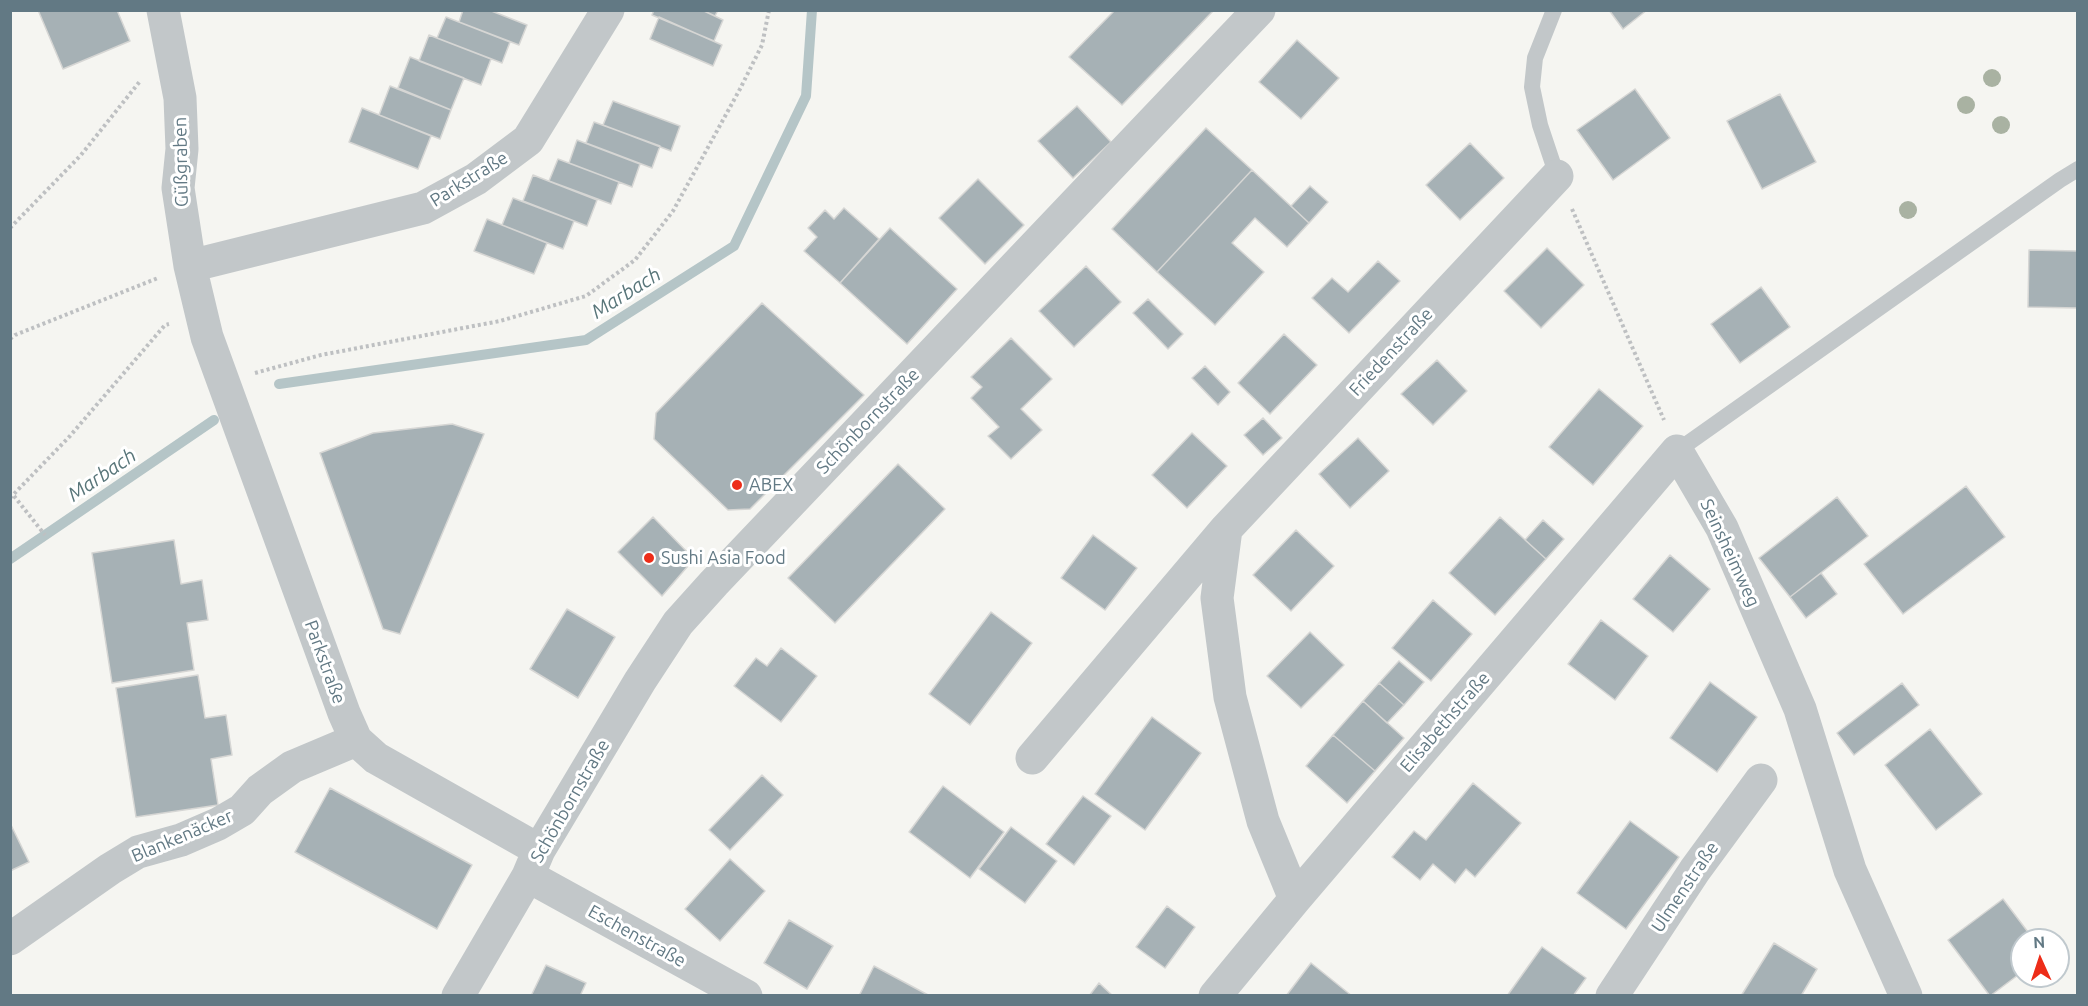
<!DOCTYPE html>
<html>
<head>
<meta charset="utf-8">
<style>
  body { margin:0 }
  #map { position:relative; width:2088px; height:1006px; overflow:hidden; background:#f5f5f1; font-family:Ubuntu,sans-serif }
  canvas { display:block }
  .frame { position:absolute; inset:0; border:12px solid #627984; pointer-events:none }
  .north { position:absolute; left:2010px; top:928px; width:60px; height:60px; box-sizing:border-box; background:#fff; border:2px solid #c0c9ce; border-radius:50%; rotate:357deg; font-size:16px; font-weight:700; line-height:24px; text-align:center; color:#627984 }
  .north::after { content:''; display:block; margin:auto; width:21px; height:27px; background:#ed2d19; clip-path:polygon(50% 0,100% 100%,50% 72%,0 100%) }
</style>
</head>
<body>
<div id="map">
<canvas width="2088" height="1006"></canvas>
<div class="frame"></div>
<div class="north">N</div>
</div>
<script>
const g = document.querySelector('canvas').getContext('2d');
g.lineJoin = 'round';
const toPath = rows => new Path2D(rows.map(r => 'M' + r).join(''));
function stroke(path, color, width, dash) { g.strokeStyle = color; g.lineWidth = width; g.lineCap = dash ? 'butt' : 'round'; g.setLineDash(dash || []); g.stroke(path); }
function fill(path, color) { g.fillStyle = color; g.fill(path, 'evenodd'); }
function drawText(font, color, halo, rows, align = 'center') {
  g.font = font + ' Ubuntu,sans-serif'; g.lineWidth = 6; g.setLineDash([]); g.textBaseline = 'middle'; g.strokeStyle = halo; g.fillStyle = color; for (const [text, x, y, turn = 0] of rows) {
    g.save(); g.translate(x, y); g.rotate((+turn || 0) * Math.PI / 180); g.textAlign = isNaN(turn) ? turn : align; if (halo) g.strokeText(text, 0, 0); g.fillText(text, 0, 0); g.restore();
  }
}
const stream = toPath([
  [279,384,586,340,734,246,806,96,812,10],
  [10,559,214,420]
]);
const building = toPath([
  [38,10,117,10,130,41,63,69,38,10],
  [463,10,489,10,527,25,519,45,459,22,463,10],
  [654,10,702,10,723,20,714,41,652,15,654,10],
  [702,10,718,10,715,16,702,10],
  [1115,10,1214,10,1122,105,1069,57,1115,10],
  [1609,10,1647,10,1623,29,1609,10],
  [446,17,510,42,502,63,437,38,446,17],
  [659,17,722,45,713,66,650,39,659,17],
  [429,35,491,59,481,85,419,61,429,35],
  [1297,40,1339,78,1301,119,1259,82,1297,40],
  [410,57,464,78,451,110,398,88,410,57],
  [390,86,451,110,440,139,379,115,390,86],
  [1635,89,1670,138,1613,180,1577,130,1635,89],
  [1780,94,1816,162,1762,189,1727,121,1780,94],
  [613,101,680,126,671,151,603,125,613,101],
  [1077,106,1111,142,1073,178,1038,141,1077,106],
  [362,108,431,136,418,169,349,142,362,108],
  [594,122,660,146,652,168,586,143,594,122],
  [1206,128,1252,170,1157,272,1112,229,1206,128],
  [577,140,640,164,632,187,569,163,577,140],
  [1470,143,1504,178,1460,220,1426,185,1470,143],
  [558,159,619,182,611,204,549,181,558,159],
  [1252,170,1309,223,1287,247,1255,218,1232,243,1264,272,1215,325,1157,272,1252,170],
  [533,175,597,200,587,226,523,201,533,175],
  [978,179,1024,225,985,264,939,218,978,179],
  [1310,186,1328,202,1309,223,1291,206,1310,186],
  [513,198,574,221,563,249,502,225,513,198],
  [844,208,879,239,840,283,804,251,817,237,808,228,825,210,834,219,844,208],
  [487,219,547,243,534,274,474,251,487,219],
  [890,228,957,289,907,344,840,283,890,228],
  [1547,248,1584,285,1541,328,1504,291,1547,248],
  [2029,250,2078,251,2078,308,2028,307,2029,250],
  [1378,261,1400,281,1349,333,1312,298,1332,278,1348,292,1378,261],
  [1086,266,1121,302,1074,347,1039,311,1086,266],
  [1761,287,1790,327,1740,363,1711,324,1761,287],
  [1148,299,1183,334,1168,349,1133,313,1148,299],
  [762,303,864,395,750,509,728,510,654,439,656,413,762,303],
  [1284,334,1317,365,1270,414,1238,383,1284,334],
  [1011,338,1052,379,1021,409,1042,430,1011,459,988,436,999,427,971,398,982,387,971,377,1011,338],
  [1437,360,1467,391,1433,425,1401,394,1437,360],
  [1205,366,1230,392,1218,405,1192,378,1205,366],
  [1599,389,1643,426,1593,485,1549,447,1599,389],
  [1263,418,1282,438,1263,455,1244,435,1263,418],
  [452,424,484,434,400,634,383,629,320,453,373,433,452,424],
  [1192,433,1227,466,1187,508,1152,475,1192,433],
  [1358,438,1389,471,1350,508,1319,474,1358,438],
  [898,464,945,509,835,623,788,578,898,464],
  [1966,486,2005,537,1903,614,1864,564,1966,486],
  [1837,497,1868,536,1790,597,1759,558,1837,497],
  [653,517,694,559,662,596,618,552,653,517],
  [1500,517,1546,559,1495,615,1449,573,1500,517],
  [1543,520,1564,539,1546,559,1525,540,1543,520],
  [1296,530,1334,566,1291,611,1253,575,1296,530],
  [1093,535,1137,568,1105,610,1061,578,1093,535],
  [174,540,181,584,202,580,208,620,187,623,194,670,112,683,92,553,174,540],
  [1670,555,1710,589,1673,632,1633,599,1670,555],
  [1821,573,1837,594,1806,618,1790,597,1821,573],
  [1433,600,1472,634,1431,681,1392,648,1433,600],
  [567,609,615,637,578,698,530,669,567,609],
  [991,612,1032,643,970,725,929,694,991,612],
  [1601,620,1648,656,1615,700,1568,664,1601,620],
  [1310,632,1344,665,1301,708,1267,676,1310,632],
  [781,648,817,676,781,722,734,686,756,658,767,666,781,648],
  [1399,661,1424,682,1404,705,1379,683,1399,661],
  [198,675,205,718,226,715,232,755,211,759,218,805,136,817,116,688,198,675],
  [1710,682,1757,717,1717,772,1670,738,1710,682],
  [1379,683,1404,705,1387,723,1363,701,1379,683],
  [1902,683,1919,705,1854,755,1837,733,1902,683],
  [1363,701,1404,738,1375,771,1333,735,1363,701],
  [1152,717,1201,753,1145,830,1095,794,1152,717],
  [1930,729,1982,794,1936,830,1885,765,1930,729],
  [1333,735,1375,771,1347,803,1306,766,1333,735],
  [762,775,783,795,730,850,709,830,762,775],
  [1473,783,1521,823,1475,877,1466,869,1455,883,1433,864,1420,880,1392,857,1414,831,1426,840,1473,783],
  [943,786,1004,832,970,878,909,832,943,786],
  [330,788,472,865,437,929,295,852,330,788],
  [1083,796,1111,816,1074,865,1046,844,1083,796],
  [1630,821,1679,857,1626,929,1577,893,1630,821],
  [10,823,29,862,10,871,10,823],
  [1011,827,1057,861,1025,903,979,869,1011,827],
  [730,859,765,891,720,941,685,909,730,859],
  [2003,899,2034,940,2022,940,2022,972,1990,996,1948,940,2003,899],
  [1167,906,1195,927,1165,968,1136,947,1167,906],
  [789,920,833,946,807,989,764,963,789,920],
  [1774,943,1817,969,1801,996,1741,996,1774,943],
  [1542,947,1586,978,1573,996,1507,996,1542,947],
  [1311,963,1352,996,1286,996,1311,963],
  [546,965,586,983,580,996,531,996,546,965],
  [874,966,930,996,859,996,874,966],
  [1099,983,1113,996,1089,996,1099,983]
]);
const path = toPath([
  [1572,209,1664,420],
  [10,228,81,155,141,80],
  [10,339,15,335,158,278],
  [255,373,321,355,500,321,586,296,635,260,673,211,740,89,762,45,769,10],
  [14,496,45,535],
  [10,498,70,436,165,325,169,324]
]);
const service = toPath([
  [1554,10,1535,58,1532,87,1540,125,1557,176],
  [1677,451,2060,180,2078,169]
]);
const minor = toPath([
  [163,10,180,98,182,149,178,188,190,266,207,337,344,713,356,740,376,758,539,850],
  [190,266,423,208,476,179,528,140,608,10],
  [1226,529,1217,598,1230,697,1263,821,1295,899],
  [1032,758,1226,529,1557,176],
  [528,876,746,996],
  [10,939,110,869,138,852,181,840,218,824,242,810,260,790,292,767,356,740],
  [458,996,528,876,539,850,640,681,678,623,714,583,1259,10],
  [1215,996,1295,899,1677,451,1722,528,1800,709,1850,870,1906,996],
  [1612,996,1695,870,1761,780]
]);
const trees = [
  [1992,78],
  [1966,105],
  [2001,125],
  [1908,210]
];
const markers = [
  [737,485,6,"#ed2d19"],
  [649,558,6,"#ed2d19"]
];
const streetNames = [
  ["Güßgraben",181,162,-91],
  ["Parkstraße",469,179,-32],
  ["Friedenstraße",1391,352,-47],
  ["Schönbornstraße",868,421,-46],
  ["Seinsheimweg",1730,553,65],
  ["Parkstraße",325,662,70],
  ["Elisabethstraße",1445,722,-49],
  ["Schönbornstraße",570,801,-60],
  ["Blankenäcker",182,836,-23],
  ["Ulmenstraße",1685,887,-56],
  ["Eschenstraße",637,936,29]
];
const poiNames = [
  ["ABEX",749,485],
  ["Sushi Asia Food",661,558]
];
const waterNames = [
  ["Marbach",626,293,-32],
  ["Marbach",102,475,-34]
];
stroke(stream, '#b5c5c7', 10);
fill(building, '#a6b1b5');
stroke(building, '#d6d6d4', 1.5);
stroke(path, '#bec0c2', 4, [3, 3]);
stroke(service, '#c2c7c9', 16);
stroke(minor, '#c2c7c9', 33);
g.fillStyle = '#a9b2a2';
for (const [x, y] of trees) { g.beginPath(); g.arc(x, y, 9, 0, 2 * Math.PI); g.fill(); }
for (const [x, y, r, color] of markers) { const dot = new Path2D(); dot.arc(x, y, r, 0, 2 * Math.PI); g.fillStyle = color; g.fill(dot); stroke(dot, '#fff', 2); }
drawText('18px', '#627984', '#fff', streetNames);
drawText('18px', '#627984', '#fff', poiNames, 'left');
drawText('italic 20px', '#59767a', '#fff', waterNames);
</script>
</body>
</html>
